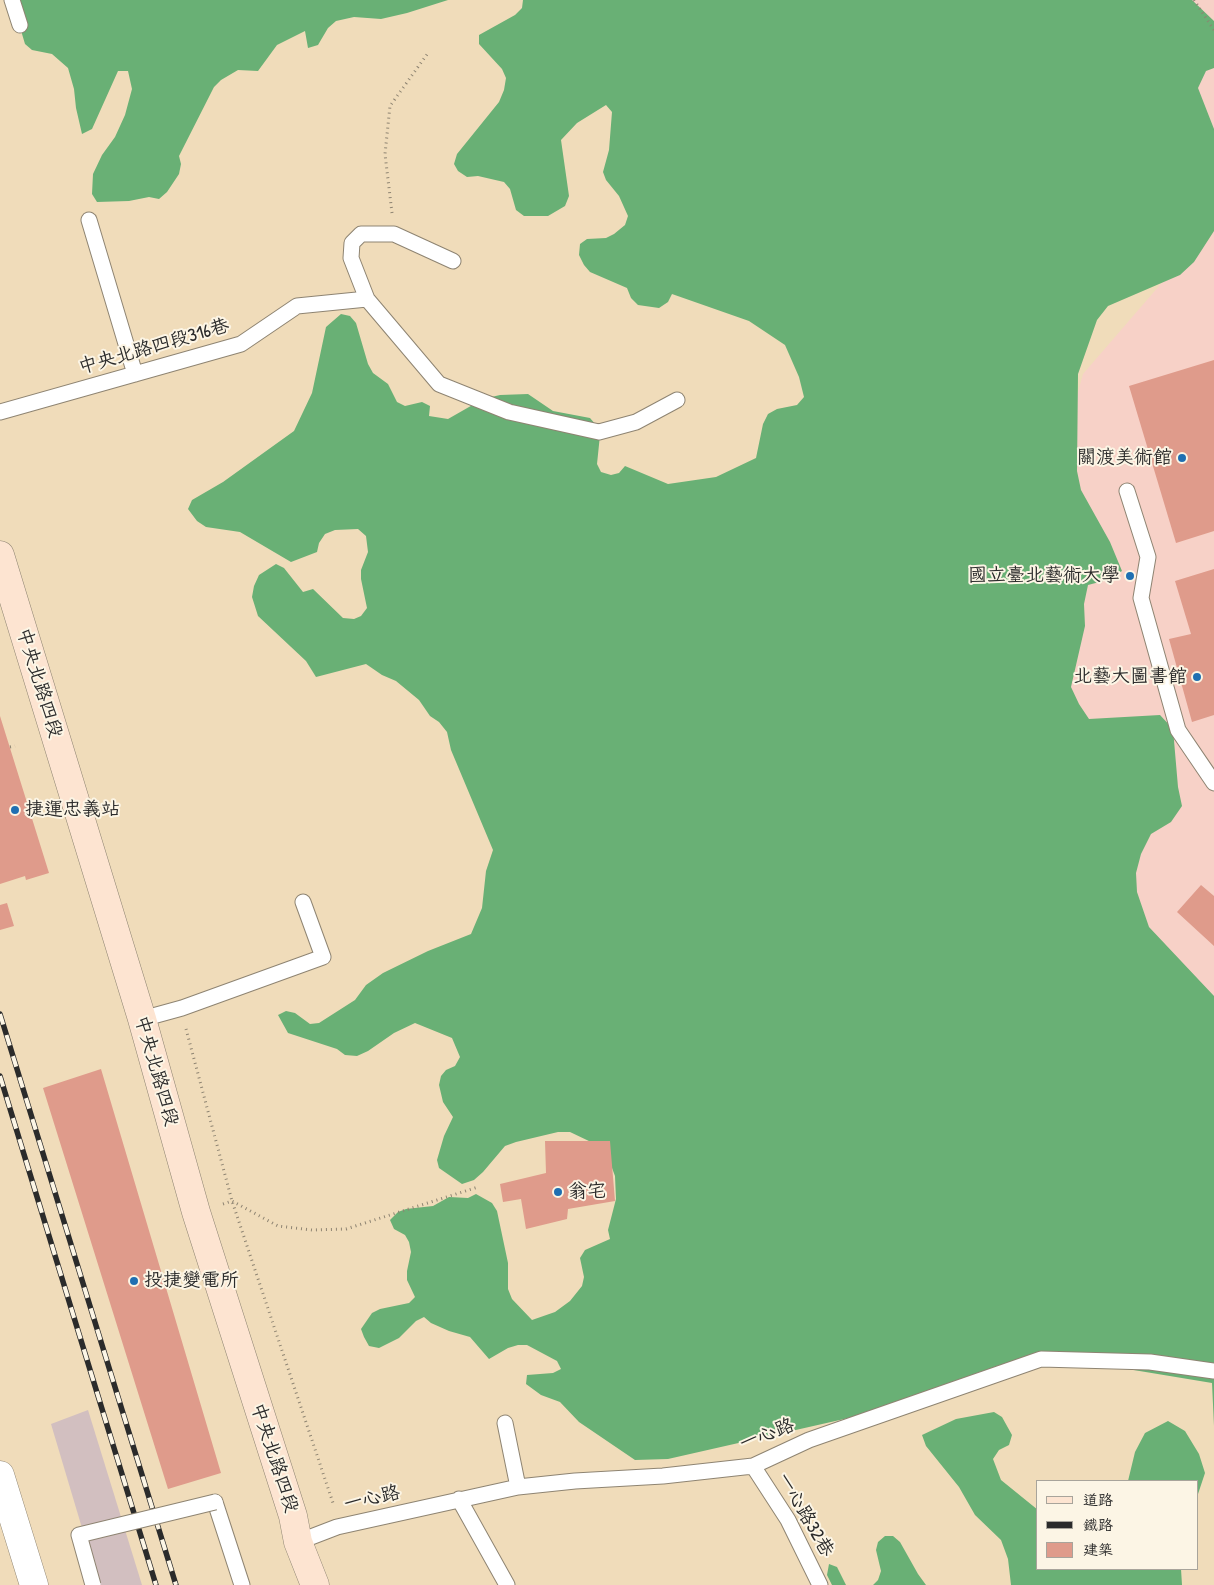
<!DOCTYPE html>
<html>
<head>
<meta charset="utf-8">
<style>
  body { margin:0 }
  #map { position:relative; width:1214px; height:1585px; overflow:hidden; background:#f0dcba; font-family:"Patrick Hand","LXGW WenKai TC",sans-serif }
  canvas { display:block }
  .legend { position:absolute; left:1036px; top:1480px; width:162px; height:90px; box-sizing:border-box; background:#fcf5e5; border:1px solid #a8a49b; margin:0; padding:6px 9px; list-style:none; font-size:15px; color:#2b2b2b }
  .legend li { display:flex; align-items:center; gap:10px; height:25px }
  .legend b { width:25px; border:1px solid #a8a49b }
</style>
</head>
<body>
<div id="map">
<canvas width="1214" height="1585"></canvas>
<ul class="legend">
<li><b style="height:6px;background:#fde4d1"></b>道路</li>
<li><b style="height:6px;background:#2b2b2b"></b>鐵路</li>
<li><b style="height:14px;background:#df9b8b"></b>建築</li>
</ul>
</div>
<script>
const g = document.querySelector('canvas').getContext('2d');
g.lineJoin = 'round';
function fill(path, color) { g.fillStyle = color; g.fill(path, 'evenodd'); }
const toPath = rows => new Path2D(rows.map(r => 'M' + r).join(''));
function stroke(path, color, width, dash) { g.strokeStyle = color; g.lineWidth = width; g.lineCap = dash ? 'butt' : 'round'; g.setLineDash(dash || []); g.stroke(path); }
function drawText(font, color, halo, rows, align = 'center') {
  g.font = font + ' "Patrick Hand","LXGW WenKai TC",sans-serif'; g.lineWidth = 4; g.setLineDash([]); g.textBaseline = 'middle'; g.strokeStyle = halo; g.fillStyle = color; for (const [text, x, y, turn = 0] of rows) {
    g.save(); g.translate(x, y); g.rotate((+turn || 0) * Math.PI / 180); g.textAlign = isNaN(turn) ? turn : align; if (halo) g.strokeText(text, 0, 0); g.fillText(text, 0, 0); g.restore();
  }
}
const built = toPath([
  [1144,0,1214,0,1214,1080,1186,1062,1041,667,1052,486,1083,374,1210,227]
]);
const industrial = toPath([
  [88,1410,142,1585,99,1585,51,1424]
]);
const forest = toPath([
  [12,0,448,0,407,13,381,19,354,17,336,21,328,28,318,45,308,48,305,31,277,45,258,71,238,70,221,80,214,87,179,156,181,164,179,174,167,192,159,199,149,197,129,201,97,202,92,194,93,174,102,155,115,137,125,115,132,89,128,71,118,71,92,129,82,134,76,108,74,89,68,68,52,54,32,50,25,44],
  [523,0,1192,0,1214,21,1214,68,1206,71,1198,88,1214,129,1214,231,1194,262,1180,275,1108,306,1097,320,1078,374,1077,471,1081,490,1110,542,1122,571,1107,580,1088,585,1084,604,1085,626,1071,687,1079,704,1089,719,1160,715,1173,729,1178,787,1182,806,1171,822,1151,834,1141,854,1136,873,1137,892,1149,927,1214,996,1214,1426,1212,1383,1049,1356,997,1366,853,1417,668,1459,635,1460,579,1422,560,1402,541,1395,526,1384,527,1375,553,1373,561,1369,557,1361,527,1345,518,1345,508,1348,489,1359,470,1337,449,1331,431,1323,424,1317,416,1321,399,1338,379,1348,369,1346,364,1337,361,1329,372,1313,380,1309,409,1303,415,1297,407,1280,407,1271,411,1252,409,1242,405,1235,394,1229,390,1220,398,1212,406,1209,433,1206,449,1197,468,1198,476,1194,492,1203,497,1211,508,1263,508,1289,512,1299,532,1320,555,1312,570,1301,582,1286,584,1277,580,1258,585,1250,610,1239,608,1230,616,1199,615,1176,612,1168,591,1142,570,1132,558,1132,516,1142,505,1146,483,1172,474,1180,462,1184,439,1168,437,1160,444,1136,453,1117,443,1102,439,1085,441,1076,446,1070,455,1066,460,1057,452,1038,415,1023,394,1033,368,1051,357,1056,345,1055,337,1049,288,1033,278,1015,286,1011,295,1013,310,1024,319,1023,355,1000,366,985,383,973,428,951,471,934,482,908,486,871,493,850,451,750,447,732,439,722,430,716,419,700,396,681,382,675,366,664,316,677,306,661,258,616,252,597,254,586,259,575,276,564,284,568,303,592,313,589,343,618,354,619,361,616,367,608,361,579,361,570,368,552,366,536,358,529,335,530,325,534,319,543,317,552,291,562,240,532,206,527,197,521,188,509,192,500,223,482,294,431,312,393,326,327,341,314,350,316,356,323,368,364,373,373,388,384,397,402,405,406,422,402,430,406,429,416,448,419,483,399,500,395,528,394,553,411,590,418,596,425,600,435,597,464,601,472,611,475,619,473,625,466,668,484,716,477,756,458,763,424,768,414,777,409,797,405,804,397,799,377,785,345,749,321,672,294,668,302,659,308,638,305,631,298,627,288,590,272,584,265,579,255,580,244,587,239,606,238,614,234,625,225,628,216,619,196,606,180,603,172,609,150,612,112,606,105,577,123,561,140,569,196,565,206,548,216,524,216,516,210,510,189,504,182,478,176,467,177,458,171,454,164,457,154,499,102,504,90,506,78,502,69,479,44,479,35,515,15,522,8],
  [994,1412,1002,1417,1012,1435,1009,1445,999,1450,993,1459,1001,1480,1038,1510,1038,1569,1181,1569,1182,1585,1011,1585,1008,1559,1001,1540,975,1515,959,1487,926,1446,922,1435,956,1419],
  [1168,1421,1185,1431,1199,1454,1205,1473,1198,1494,1198,1481,1128,1481,1135,1452,1145,1433],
  [885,1536,893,1536,900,1542,918,1574,926,1585,873,1585,878,1580,881,1571,876,1550,878,1542],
  [829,1564,837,1567,846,1585,832,1585,827,1575]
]);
const building = toPath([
  [1214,360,1214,531,1176,543,1129,386],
  [1214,569,1214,715,1192,722,1169,639,1191,634,1175,581],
  [0,716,49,873,26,880,25,876,0,884],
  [1201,885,1214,896,1214,946,1177,912],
  [7,903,14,926,0,930,0,905],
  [101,1069,221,1473,168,1489,43,1088],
  [545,1141,610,1141,615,1201,568,1209,567,1219,526,1229,521,1199,503,1202,500,1184,546,1173]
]);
const path = toPath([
  [1194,0,1214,30],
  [392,213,385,154,390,106,428,53],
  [10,747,15,746],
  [186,1029,232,1201,334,1506],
  [223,1204,232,1201,278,1226,312,1230,346,1229,478,1187]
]);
const lane = toPath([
  [12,0,20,25],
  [89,220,135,374],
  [367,299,351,258,352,243,361,234,394,234,453,261],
  [0,412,241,344,297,306,367,299,439,384,509,412,599,432,636,422,677,400],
  [1127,491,1148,557,1141,598,1178,730,1214,783],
  [142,1019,182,1008,323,957,303,902],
  [505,1423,518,1487],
  [753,1466,788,1520,820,1585],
  [459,1499,507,1585],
  [215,1502,242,1585],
  [298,1542,337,1527,518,1487,575,1481,663,1476,753,1466,809,1440,1041,1359,1150,1362,1214,1371]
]);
const street = toPath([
  [0,1475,34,1585]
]);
const secondary = toPath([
  [0,555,142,1019,196,1212,293,1516,298,1542,315,1585]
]);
const rail = toPath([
  [0,1014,176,1585],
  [0,1076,156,1585]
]);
const laneBridge = toPath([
  [93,1585,79,1535,215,1502]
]);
const markers = [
  [1182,458,5,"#1f6fb2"],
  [1130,576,5,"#1f6fb2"],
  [1197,677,5,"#1f6fb2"],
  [15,810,5,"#1f6fb2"],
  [558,1192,5,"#1f6fb2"],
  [134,1281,5,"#1f6fb2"]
];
const streetNames = [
  ["中央北路四段316巷",154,347,-16],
  ["中央北路四段",39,683,73],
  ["中央北路四段",156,1071,74],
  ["一心路",767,1435,-21],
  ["中央北路四段",274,1458,72],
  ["一心路",372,1499,-13],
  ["一心路32巷",805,1515,60]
];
const poiNames = [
  ["關渡美術館",1172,458],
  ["國立臺北藝術大學",1120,576],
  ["北藝大圖書館",1187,677],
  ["捷運忠義站",25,810,"left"],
  ["翁宅",568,1192,"left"],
  ["投捷變電所",144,1281,"left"]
];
fill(built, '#f7d1c7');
fill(industrial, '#d2bfc0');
fill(forest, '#69b075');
fill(building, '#df9b8b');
stroke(lane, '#8e8472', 17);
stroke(street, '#8e8472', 29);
stroke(secondary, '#8e8472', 29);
stroke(path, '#8e8472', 3, [1, 4]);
stroke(lane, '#fff', 15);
stroke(street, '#fff', 28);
stroke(secondary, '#fde4d1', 28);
stroke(rail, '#2b2b2b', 5.5);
stroke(rail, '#fcf5e5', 4, [11]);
stroke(laneBridge, '#8e8472', 17, []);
stroke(laneBridge, '#fff', 15);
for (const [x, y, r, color] of markers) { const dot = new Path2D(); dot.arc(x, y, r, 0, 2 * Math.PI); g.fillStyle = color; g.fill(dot); stroke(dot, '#fcf5e5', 2); }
drawText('19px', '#2b2b2b', '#fcf5e5', streetNames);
drawText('19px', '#2b2b2b', '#fcf5e5', poiNames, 'right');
</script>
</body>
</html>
